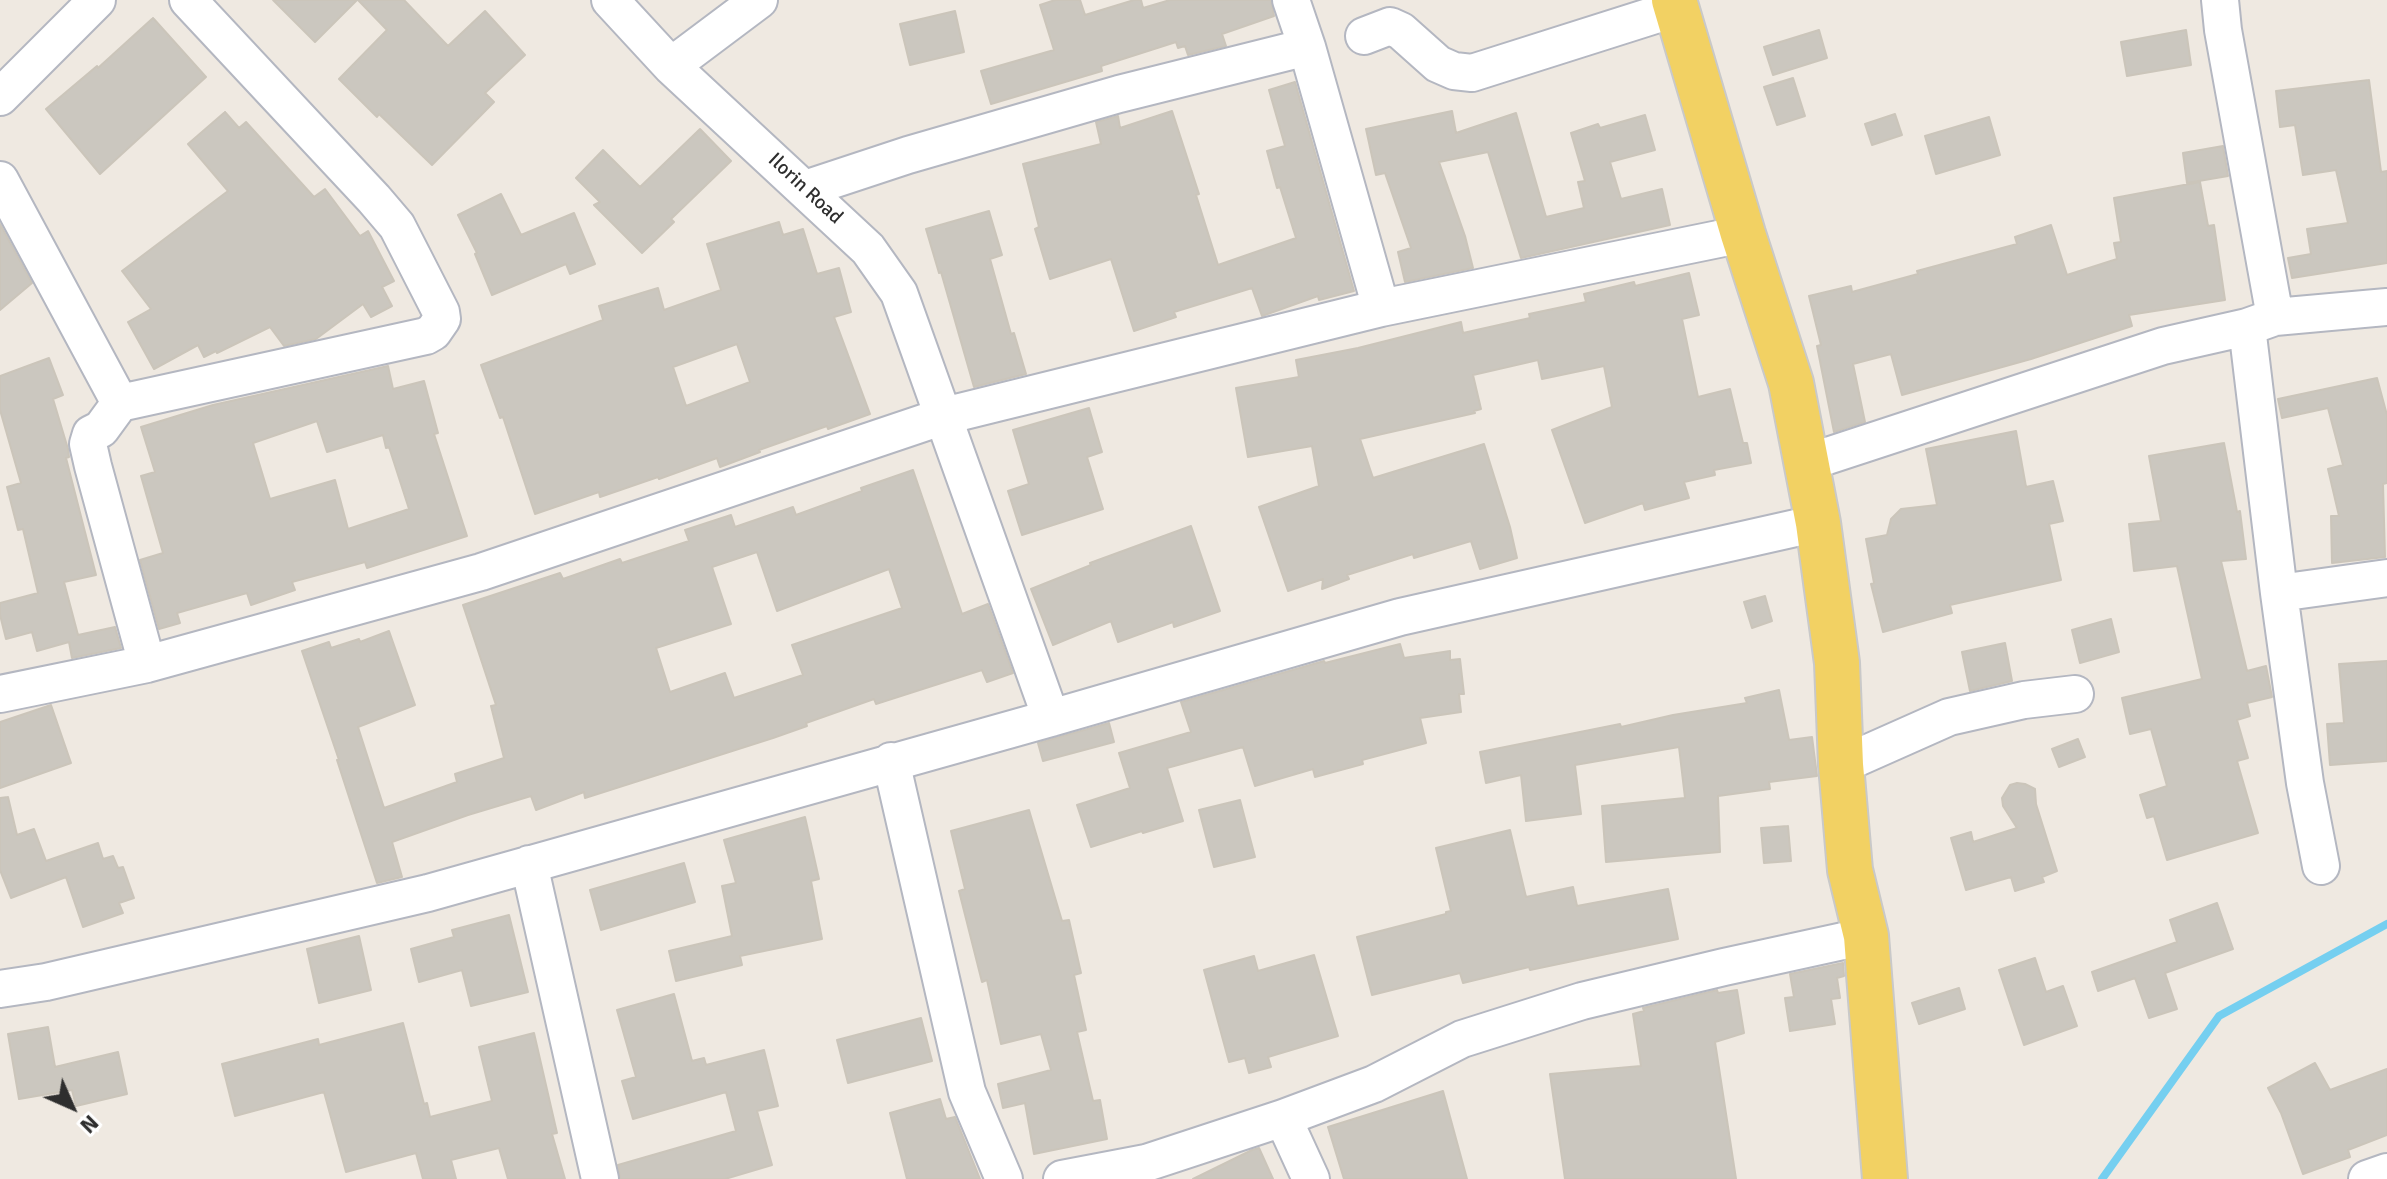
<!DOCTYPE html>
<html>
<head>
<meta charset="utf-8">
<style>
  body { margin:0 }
  #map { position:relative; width:2387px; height:1179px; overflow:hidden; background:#efe9e1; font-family:Signika,sans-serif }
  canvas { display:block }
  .north { position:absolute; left:32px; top:1067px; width:80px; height:80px; -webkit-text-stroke:6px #fff; paint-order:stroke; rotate:135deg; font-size:22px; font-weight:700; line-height:32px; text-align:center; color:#2e2e2e }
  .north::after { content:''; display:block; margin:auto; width:28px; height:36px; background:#2e2e2e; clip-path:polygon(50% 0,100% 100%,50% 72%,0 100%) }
</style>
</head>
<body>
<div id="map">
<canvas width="2387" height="1179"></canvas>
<div class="north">N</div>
</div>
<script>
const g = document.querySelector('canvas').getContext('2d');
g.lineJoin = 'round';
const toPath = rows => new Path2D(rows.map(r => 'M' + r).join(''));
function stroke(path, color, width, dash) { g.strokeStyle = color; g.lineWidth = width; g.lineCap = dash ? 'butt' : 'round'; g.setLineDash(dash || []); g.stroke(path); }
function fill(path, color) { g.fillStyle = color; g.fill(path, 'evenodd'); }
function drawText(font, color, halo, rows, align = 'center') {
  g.font = font + ' Signika,sans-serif'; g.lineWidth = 6; g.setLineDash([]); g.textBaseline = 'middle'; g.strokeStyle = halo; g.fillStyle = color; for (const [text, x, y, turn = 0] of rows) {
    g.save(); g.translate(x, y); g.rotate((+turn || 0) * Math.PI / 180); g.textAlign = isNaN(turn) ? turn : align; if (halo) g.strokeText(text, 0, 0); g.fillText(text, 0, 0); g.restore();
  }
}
const stream = toPath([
  [2102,1179,2219,1016,2387,924]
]);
const building = toPath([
  [273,0,357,0,315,42,273,0],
  [358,0,404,0,448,46,485,11,525,55,485,93,494,102,432,165,379,114,377,117,339,79,387,30,358,0],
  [1055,0,1080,0,1085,15,1134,0,1141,0,1143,8,1170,0,1271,0,1274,16,1222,34,1226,46,1188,55,1185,46,1178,48,1176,42,1101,66,1102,71,991,104,981,71,1054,50,1040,5,1055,0],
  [955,11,964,52,910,65,900,24,955,11],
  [153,18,206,77,100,174,46,109,97,66,98,68,153,18],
  [1819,30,1827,58,1773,75,1764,47,1819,30],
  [2186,30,2191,65,2127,76,2121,42,2186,30],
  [1793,78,1805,116,1777,125,1764,87,1793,78],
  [2369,80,2381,172,2387,171,2387,263,2292,278,2288,258,2311,254,2307,229,2348,223,2336,170,2303,175,2295,125,2280,127,2276,91,2369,80],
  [1295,82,1354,291,1319,300,1318,296,1262,316,1252,288,1174,312,1176,317,1134,331,1111,259,1050,279,1035,229,1039,227,1023,164,1101,144,1096,122,1118,116,1120,128,1172,111,1199,194,1196,195,1218,265,1296,238,1280,187,1277,188,1267,151,1285,146,1269,90,1295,82],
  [1452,111,1456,133,1516,113,1546,217,1584,208,1578,182,1585,181,1571,133,1598,124,1600,128,1645,115,1655,150,1610,162,1621,199,1662,189,1670,225,1521,258,1488,152,1439,162,1465,236,1473,268,1405,282,1398,252,1411,248,1385,173,1376,175,1366,129,1452,111],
  [225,112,239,128,246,122,314,197,325,189,360,236,368,231,394,281,382,287,392,306,371,317,363,304,316,339,284,346,270,327,217,353,216,351,204,357,198,345,154,369,128,322,151,309,122,271,228,191,188,144,225,112],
  [1895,114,1902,135,1872,145,1865,124,1895,114],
  [1989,117,2000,155,1936,174,1925,136,1989,117],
  [700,129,731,161,671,219,674,222,642,253,594,205,600,202,576,178,603,150,640,187,700,129],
  [2223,146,2228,176,2187,183,2183,153,2223,146],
  [2200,182,2208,226,2214,225,2225,300,2129,315,2132,326,2031,359,1902,395,1891,354,1853,364,1865,422,1834,432,1817,346,1821,345,1809,296,1851,286,1852,292,1918,274,1917,271,2017,244,2015,237,2051,225,2067,275,2117,259,2114,243,2121,242,2114,198,2200,182],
  [501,194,521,235,574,213,595,264,570,274,566,264,492,295,475,254,477,253,458,215,501,194],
  [989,211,1002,255,990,259,1011,334,1014,333,1026,374,974,387,941,272,939,273,926,229,989,211],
  [779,222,783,235,803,229,817,274,839,268,851,312,834,317,870,414,828,429,827,426,759,450,760,452,720,467,717,458,659,479,658,477,600,497,599,492,535,514,503,417,500,418,481,365,603,320,599,306,658,288,664,310,721,290,707,244,779,222],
  [737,344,750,382,686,406,673,367,737,344],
  [0,224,32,283,0,310,0,224],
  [1689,273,1699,315,1682,319,1698,397,1730,389,1743,443,1747,443,1751,463,1714,470,1715,475,1684,482,1689,498,1645,510,1643,503,1585,523,1552,430,1612,407,1604,366,1542,379,1538,360,1473,375,1481,409,1474,411,1475,413,1360,439,1373,478,1484,444,1510,527,1517,558,1480,569,1471,541,1414,558,1413,554,1347,575,1349,579,1322,589,1323,579,1288,591,1259,507,1319,486,1312,446,1248,457,1236,388,1299,377,1296,360,1358,348,1461,322,1463,333,1530,318,1529,314,1586,302,1584,294,1634,282,1635,286,1689,273],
  [49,358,63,395,53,399,68,449,69,457,66,458,96,575,64,582,78,635,115,627,121,648,72,658,69,642,37,651,32,632,6,639,0,615,0,603,38,593,23,529,18,530,7,487,21,483,0,410,0,376,49,358],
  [388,366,393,389,424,381,438,433,434,434,467,536,367,568,365,562,292,582,295,590,251,605,247,593,177,613,180,623,159,629,140,560,163,553,141,476,155,472,141,427,213,405,388,366],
  [317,421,327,452,383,435,386,448,389,447,409,509,348,529,335,480,270,499,253,443,317,421],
  [2377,378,2387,415,2387,483,2383,484,2385,557,2332,563,2331,516,2339,516,2328,469,2343,465,2328,408,2282,418,2278,399,2377,378],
  [1089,408,1102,452,1087,457,1103,509,1022,535,1008,491,1029,484,1013,430,1089,408],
  [2016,431,2026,487,2053,481,2063,521,2049,524,2061,580,1950,605,1952,613,1883,632,1871,584,1874,583,1866,539,1887,535,1891,519,1901,509,1937,505,1926,449,2016,431],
  [2224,443,2237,512,2240,511,2246,559,2221,561,2247,671,2266,666,2272,697,2247,703,2250,716,2237,720,2248,758,2237,761,2258,833,2167,860,2154,816,2147,818,2140,795,2167,786,2151,729,2130,734,2122,698,2202,679,2177,566,2134,571,2129,524,2161,521,2149,456,2224,443],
  [913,470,962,614,988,604,1013,673,987,682,982,670,876,704,874,699,806,723,807,726,773,738,585,798,584,792,536,810,531,796,468,815,392,842,402,877,377,883,337,760,339,760,302,651,329,642,331,648,359,639,360,642,389,631,415,705,358,727,384,808,457,782,455,774,504,758,491,706,496,705,463,605,560,573,563,579,620,559,622,563,689,541,685,530,731,515,735,527,793,507,796,515,862,491,861,488,913,470],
  [757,552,777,611,889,569,902,608,792,645,803,675,734,698,725,673,670,692,656,648,731,624,712,567,757,552],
  [1191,526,1220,611,1174,627,1173,622,1118,642,1111,621,1053,645,1031,589,1091,565,1090,563,1191,526],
  [1765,596,1772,621,1752,628,1744,602,1765,596],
  [2111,619,2119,652,2080,663,2072,630,2111,619],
  [2005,643,2012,681,1970,691,1962,652,2005,643],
  [1400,644,1404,658,1450,651,1450,660,1460,659,1464,694,1459,694,1461,712,1420,718,1426,743,1362,760,1363,764,1315,777,1313,769,1255,786,1243,747,1167,768,1183,821,1143,833,1142,831,1091,847,1077,805,1130,788,1119,753,1191,732,1181,702,1324,661,1325,663,1400,644],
  [2387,661,2387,761,2330,765,2327,724,2344,723,2339,664,2387,661],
  [1779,690,1789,740,1812,737,1817,776,1769,782,1770,789,1718,796,1720,852,1606,862,1602,806,1685,798,1679,747,1575,765,1581,814,1526,821,1521,775,1486,783,1480,752,1620,724,1621,727,1673,715,1747,703,1745,698,1779,690],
  [51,705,71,763,0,788,0,722,51,705],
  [1109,723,1114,742,1043,761,1038,743,1109,723],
  [2078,739,2085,757,2059,767,2052,749,2078,739],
  [2017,783,2025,784,2035,789,2036,804,2057,871,2042,877,2044,882,2015,891,2011,877,1966,890,1951,838,1971,832,1973,842,2017,828,2003,806,2002,798,2010,785,2017,783],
  [8,797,17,835,34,829,46,861,98,843,103,859,113,856,118,868,123,867,134,898,119,903,123,913,83,927,66,877,11,898,0,870,0,798,8,797],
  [1240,800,1255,857,1214,867,1199,810,1240,800],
  [1029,810,1062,921,1069,920,1081,973,1074,975,1086,1030,1077,1032,1093,1101,1100,1100,1107,1139,1034,1154,1025,1103,1003,1108,998,1084,1051,1070,1041,1034,1001,1044,987,980,982,982,959,891,965,889,951,831,1029,810],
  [805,817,819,879,811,881,822,939,740,956,742,965,676,981,669,951,732,936,722,886,736,883,724,840,805,817],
  [1788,826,1791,861,1764,863,1761,828,1788,826],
  [1510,830,1526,897,1573,887,1577,906,1668,889,1678,939,1530,970,1529,967,1463,983,1460,973,1372,995,1357,937,1446,914,1446,912,1451,911,1436,848,1510,830],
  [684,863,695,902,601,930,590,890,684,863],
  [2217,903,2233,949,2165,973,2177,1009,2149,1018,2135,978,2098,991,2092,972,2177,942,2170,920,2217,903],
  [509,915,528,992,471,1006,462,970,419,982,411,949,454,937,452,930,509,915],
  [359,936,371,990,319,1003,307,949,359,936],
  [1314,955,1338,1036,1268,1057,1271,1067,1249,1073,1245,1058,1229,1062,1204,970,1254,956,1258,971,1314,955],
  [2035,958,2046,992,2063,986,2077,1026,2024,1045,1999,970,2035,958],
  [1843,963,1844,976,1837,978,1840,998,1831,999,1835,1024,1790,1031,1785,998,1794,997,1790,974,1843,963],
  [1959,988,1965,1009,1919,1024,1912,1003,1959,988],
  [1717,990,1718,993,1737,990,1744,1033,1715,1042,1736,1179,1565,1179,1550,1074,1641,1066,1633,1014,1644,1011,1643,1008,1717,990],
  [674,994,692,1061,704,1058,706,1065,764,1050,778,1106,757,1111,772,1165,725,1179,620,1179,618,1165,736,1131,726,1092,633,1119,622,1081,636,1077,617,1010,674,994],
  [921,1018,932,1061,848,1083,837,1040,921,1018],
  [403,1023,424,1104,427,1103,430,1117,492,1101,479,1047,534,1033,557,1133,552,1134,565,1179,508,1179,499,1148,451,1160,456,1179,423,1179,416,1153,346,1172,324,1092,235,1116,222,1064,318,1039,319,1045,403,1023],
  [48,1027,55,1067,118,1052,127,1094,76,1106,72,1090,19,1099,8,1034,48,1027],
  [2315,1063,2330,1090,2387,1069,2387,1135,2348,1150,2350,1157,2303,1174,2281,1113,2268,1088,2315,1063],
  [1443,1091,1467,1179,1344,1179,1328,1127,1443,1091],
  [940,1099,946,1119,955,1117,980,1179,907,1179,890,1113,940,1099],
  [1259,1148,1273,1179,1193,1179,1252,1150,1259,1148]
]);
const minor = toPath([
  [610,0,671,66,868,249,899,293,1051,718],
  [1291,0,1307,47,1381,308],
  [2220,0,2223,30,2275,317],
  [1364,36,1390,26,1401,31,1438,64,1454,71,1472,73,1677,8],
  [671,66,759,0],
  [0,97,97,0],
  [0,180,120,403],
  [805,189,908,155,1119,94,1307,47],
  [2247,327,2279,593,2305,783,2321,866],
  [1806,463,2163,346,2247,327,2275,317,2387,307],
  [2279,593,2387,578],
  [147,664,93,466,88,444,91,434,101,429,120,403,426,336,433,332,442,319,441,312,397,226,374,199,188,0],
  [0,694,147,664,481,572,944,416,1381,308,1743,234],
  [891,761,967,1092,1004,1179],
  [1841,765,1949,717,2024,700,2075,694],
  [529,864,600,1179],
  [0,989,46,982,428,893,1051,718,1400,617,1818,523],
  [1283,1118,1311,1179],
  [1062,1179,1146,1163,1283,1118,1374,1084,1462,1039,1582,1001,1724,967,1866,936],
  [2367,1179,2387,1172]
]);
const major = toPath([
  [1674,0,1743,234,1791,383,1818,523,1837,663,1841,765,1850,870,1866,936,1885,1179]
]);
const streetNames = [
  ["Ilorin Road",805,189,43]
];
stroke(stream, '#75cff0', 8);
fill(building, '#cbc7bf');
stroke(building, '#cbc5ba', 2);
stroke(minor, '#b4b7c1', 40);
stroke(major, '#c9c9c9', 48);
stroke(minor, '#fff', 36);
stroke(major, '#f2d163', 44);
drawText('20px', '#2e2e2e', '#fff', streetNames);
</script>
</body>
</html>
